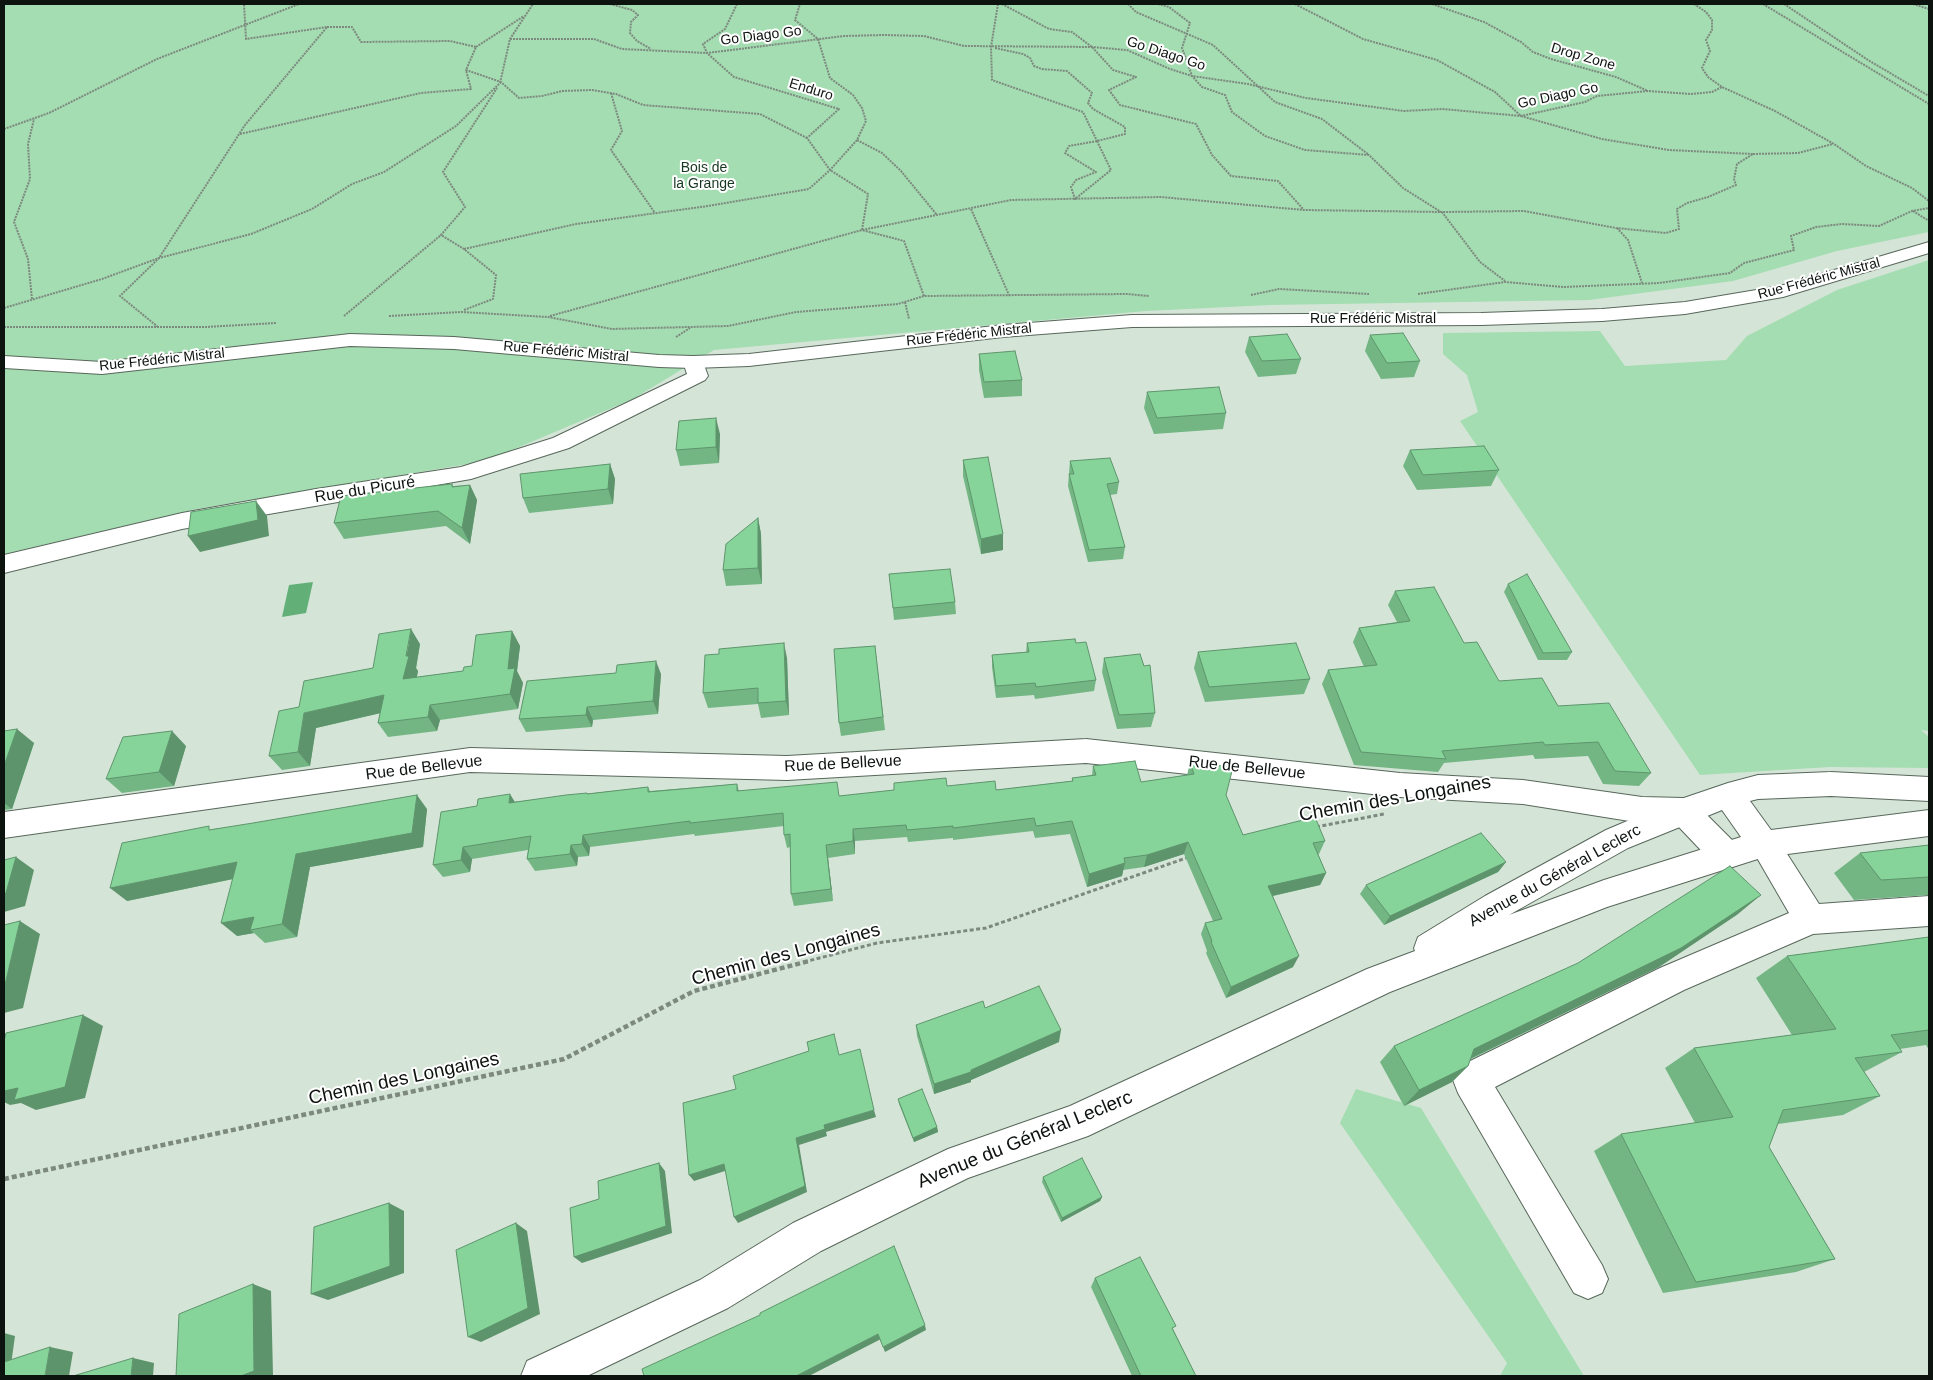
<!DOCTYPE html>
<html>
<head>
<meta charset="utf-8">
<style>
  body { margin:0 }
  #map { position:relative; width:1933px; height:1380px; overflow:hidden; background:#d4e5d7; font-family:Arial,sans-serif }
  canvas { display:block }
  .frame { position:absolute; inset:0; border:5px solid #0d130f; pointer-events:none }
</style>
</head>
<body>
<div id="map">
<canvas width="1933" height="1380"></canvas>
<div class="frame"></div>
</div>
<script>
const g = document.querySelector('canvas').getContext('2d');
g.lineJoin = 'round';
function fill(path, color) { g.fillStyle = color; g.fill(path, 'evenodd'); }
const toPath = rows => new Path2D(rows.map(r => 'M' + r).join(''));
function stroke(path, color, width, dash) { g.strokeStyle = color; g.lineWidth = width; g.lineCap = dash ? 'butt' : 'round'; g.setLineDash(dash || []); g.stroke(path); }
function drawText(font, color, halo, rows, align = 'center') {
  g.font = font + ' Arial,sans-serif'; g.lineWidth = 4; g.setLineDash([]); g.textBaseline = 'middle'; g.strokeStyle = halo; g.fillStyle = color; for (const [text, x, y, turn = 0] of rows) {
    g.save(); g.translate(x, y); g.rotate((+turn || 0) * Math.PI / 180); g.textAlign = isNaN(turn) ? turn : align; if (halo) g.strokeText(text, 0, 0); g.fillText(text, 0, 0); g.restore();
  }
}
const green = toPath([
  [4,4,1929,4,1929,232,1837,251,1733,281,1589,300,1270,305,1146,311,714,350,633,399,486,461,197,509,4,554],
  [1929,260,1929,731,1921,730,1929,737,1929,768,1830,767,1700,775,1460,421,1478,412,1467,375,1443,354,1443,333,1600,331,1625,366,1726,360,1747,336,1837,290],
  [1356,1089,1421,1108,1584,1376,1500,1376,1507,1363,1340,1123]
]);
const water = toPath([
  [313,582,306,613,282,617,289,585]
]);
const pathFar2 = toPath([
  [610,4,632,10,638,15,631,22,630,33,637,41,651,49],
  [737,4,725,29,703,44,707,53,734,77,839,109,807,138,830,170,868,194,862,230,904,241,924,296],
  [998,4,991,47,992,80,1083,112,1097,141],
  [1002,4,1049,29,1072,32,1092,47,1113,70,1136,77,1109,90,1120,105,1196,124,1212,155,1231,176,1278,181,1304,210],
  [1128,4,1136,12,1213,45,1275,102,1322,119,1369,155],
  [1158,4,1169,7,1190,23,1182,48,1192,76,1202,87,1225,95,1232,112,1265,136,1305,150,1369,155,1403,188,1441,212],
  [1295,4,1363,39,1437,60,1495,92,1521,116,1602,139,1669,150,1753,154,1737,164,1734,179,1736,185,1708,197,1687,203,1677,209,1679,229,1666,233,1616,228,1524,211,1442,212,1480,262,1505,281],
  [1432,4,1484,22,1521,42,1533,52,1551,59,1616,77,1648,91],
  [1694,4,1706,12,1712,20,1712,30,1706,40,1710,51,1702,68,1708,77,1722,87,1775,111,1834,144,1866,166,1912,188,1929,201],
  [1763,4,1929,104],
  [1784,4,1868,60,1929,96],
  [1913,4,1929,9],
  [327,27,352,27,361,42,450,41,476,47,466,70,501,82,519,98,542,96,562,91,592,90,616,94,643,105,760,114,807,138],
  [510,39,594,39,622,49,707,53,844,36,883,35,924,36,964,46,1092,47,1127,50,1170,69,1192,76,1248,84,1306,98,1404,111,1442,109,1521,116,1585,102,1597,96,1648,91,1691,94,1712,92,1722,87],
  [476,47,524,16],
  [995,48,1023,54,1030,58,1034,66,1042,69,1067,71,1092,93,1088,103,1093,109,1125,127,1125,134,1097,141],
  [500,83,510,39,533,4],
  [611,93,622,131,611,150,655,213],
  [4,129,49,113,157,59,299,4],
  [240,134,421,93,471,89,466,70],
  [857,140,882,153,901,171,937,215],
  [1097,141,1111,170,1075,199,1071,187,1076,180,1096,172,1065,153,1069,146,1097,141],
  [1753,154,1798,153,1833,144],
  [971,209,1009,295],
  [1913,211,1929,221],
  [1617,228,1628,240,1642,283],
  [464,249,576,224,708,206,809,189,830,170,857,140,866,121,862,108,853,95,830,78,818,39,795,20,800,4],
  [1418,294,1505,282,1564,287,1659,283,1730,273,1744,263,1794,250,1791,236,1816,227,1842,224,1879,226,1912,211,1929,208],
  [1251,295,1279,289,1369,294],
  [32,299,28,259,14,222,30,179,28,144,34,119],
  [905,302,909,319],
  [4,308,102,279,159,258,251,234,312,209,352,184,384,172,456,126,501,82],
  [464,310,493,299,496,275,464,249,441,235,465,207,443,172,497,88],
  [344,316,441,235],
  [389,316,461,312,548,317,612,329,728,326,796,312,898,304,924,296,1127,294,1149,296],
  [550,316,862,230,1011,200,1161,197,1304,210,1442,212],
  [4,327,206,327,276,323],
  [158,327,120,296,159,258,245,125,327,27,246,39,244,4],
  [676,337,690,328]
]);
const pathFar1 = toPath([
  [1316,827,1384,814],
  [804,962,877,943,986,928,1189,857]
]);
const path = toPath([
  [4,1179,564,1059,694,991,809,961]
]);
const street = toPath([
  [693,356,700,358,703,362,708,376,705,380,569,448,471,479,182,529,4,573,4,555,182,513,316,489,461,467,553,438,687,374,683,362,686,358,693,356],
  [1086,739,1400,773,1523,780,1642,797,1683,798,1694,802,1737,845,1741,855,1737,865,1726,869,1715,865,1676,824,1642,823,1523,804,1400,797,1086,763,787,780,470,772,4,838,4,812,470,748,787,756,1086,739],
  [1764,831,1775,835,1819,904,1929,896,1929,926,1813,934,1684,990,1495,1087,1602,1265,1608,1279,1602,1293,1588,1299,1574,1293,1458,1093,1453,1080,1458,1067,1660,968,1789,913,1749,844,1753,835,1764,831]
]);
const secondary = toPath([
  [1929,242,1929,253,1783,297,1685,314,1602,321,1481,325,1132,327,1003,337,749,366,693,368,659,367,454,349,350,346,102,374,4,368,4,356,102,362,350,334,454,337,659,355,693,356,749,354,1003,325,1132,315,1481,313,1602,309,1685,302,1780,286,1929,242],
  [1831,772,1929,777,1929,801,1831,796,1758,799,1750,801,1771,830,1929,810,1929,836,1764,857,1607,907,1390,992,1088,1136,968,1178,821,1251,728,1308,587,1376,521,1376,527,1361,700,1280,793,1223,948,1149,1070,1106,1367,969,1415,951,1414,948,1418,937,1485,896,1606,830,1672,802,1728,783,1758,775,1831,772],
  [1722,810,1741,837,1604,880,1509,915,1628,848,1722,810]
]);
const wall = toPath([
  [1370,335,1420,361,1414,377,1381,379,1365,351],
  [1249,337,1301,359,1296,374,1258,377,1245,352],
  [979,354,1022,380,1022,396,984,398,979,370],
  [1147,392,1226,413,1223,429,1154,434,1144,408],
  [720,434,719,463,680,466,676,450],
  [1410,450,1499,470,1491,486,1417,490,1403,466],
  [963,460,1003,550,981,554,963,476],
  [1070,461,1119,482,1117,494,1110,495,1125,547,1123,559,1088,562,1068,486],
  [610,464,615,479,613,504,529,513,523,498],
  [452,484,453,486,470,485,477,500,470,544,446,526,344,539,334,523],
  [758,518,761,534,762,584,726,586,723,570],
  [889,574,955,602,956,614,894,620],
  [1508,584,1572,652,1567,660,1538,660,1504,592],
  [1395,591,1464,643,1499,681,1558,706,1651,773,1639,786,1603,784,1588,756,1535,759,1533,755,1444,763,1438,772,1354,765,1322,684,1328,670,1364,667,1353,642,1359,628,1397,622,1388,605],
  [512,631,520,646,517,671,523,683,518,709,440,720,437,731,388,737,378,723,380,713,316,728,310,766,282,770,269,756,373,668,420,644,416,668,418,671,417,677,463,671,472,666],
  [1027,643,1076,643,1096,680,1094,691,1035,699,1034,695,996,698,992,667,992,655,1026,652],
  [875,646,885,730,841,736,839,723],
  [1198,652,1310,679,1304,694,1205,702,1194,668],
  [787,658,789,715,761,718,758,704,708,708,703,693],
  [1104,658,1155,713,1151,727,1117,729,1102,672],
  [661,674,658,714,593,720,592,727,526,732,519,719],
  [4,731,34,743,12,809,4,810],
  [186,746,174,786,122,793,106,779],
  [1190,763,1226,795,1243,835,1325,841,1319,854,1318,854,1326,873,1320,885,1273,896,1293,967,1226,998,1206,953,1207,951,1201,934,1205,923,1213,921,1184,854,1144,867,1123,870,1122,876,1087,887,1070,834,1035,838,1033,831,953,840,953,838,908,842,907,837,855,841,855,854,828,858,833,901,794,906,791,894,790,847,787,848,784,835,784,826,695,836,694,834,590,847,589,856,578,857,577,866,535,871,527,859,528,850,472,859,470,872,443,877,433,865,477,806,648,787,650,791,737,784,739,791,839,796,947,786,996,790,1072,781,1072,778,1092,775,1093,766,1141,782,1187,775],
  [427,809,423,847,310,867,297,937,265,943,254,933,237,936,233,879,127,901,213,829],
  [1929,845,1929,895,1854,900,1834,873,1860,853],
  [1506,862,1498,872,1384,925,1360,894,1366,885],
  [1738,914,1659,967,1471,1059,1468,1066,1452,1082,1404,1106,1380,1062,1394,1046],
  [1929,937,1929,1050,1926,1045,1900,1049,1902,1052,1864,1072,1880,1096,1843,1115,1778,1124,1769,1147,1835,1259,1796,1272,1663,1293,1594,1151,1621,1134,1695,1123,1665,1068,1694,1048,1792,1035,1756,978,1787,956],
  [916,1025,1059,1042,971,1080,971,1082,934,1094,917,1036],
  [898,1099,937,1127,938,1132,914,1142,899,1104],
  [1043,1177,1102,1197,1100,1201,1061,1222,1042,1182],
  [1095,1278,1173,1329,1196,1376,1132,1376,1091,1287]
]);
const shadedWall = toPath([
  [716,418,720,434,719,463,716,447],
  [610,464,615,479,613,504,608,489],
  [470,485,477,500,470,544,462,528],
  [256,501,267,516,269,536,200,552,188,536],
  [758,518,761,534,762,584,758,568],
  [1003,534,1003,550,981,554,981,539],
  [411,629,420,644,416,668,418,671,413,694,403,679],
  [512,631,520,646,517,671,523,683,518,709,510,694,508,669],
  [784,643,787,658,789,715,786,701],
  [656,661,661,674,658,714,653,701],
  [384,695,394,710,316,728,310,766,298,752,304,713],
  [430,705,440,720,437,731,428,717],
  [587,707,593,720,592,727,586,715],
  [17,729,34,743,12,809,4,803,4,766],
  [172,731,186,746,174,786,159,772],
  [510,794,518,807,509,803],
  [417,795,427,809,423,847,310,867,297,937,282,924,296,854],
  [853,829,855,841,855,854,853,841],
  [583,835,590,847,589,856,582,844],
  [1188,842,1184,854,1144,867,1147,855],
  [571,845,578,857,577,866,570,854],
  [826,845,828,858,833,901,831,889],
  [463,847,472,859,470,872,461,860],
  [16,857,34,870,25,906,4,912,4,894],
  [237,862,252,875,127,901,110,888],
  [1506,862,1498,872,1384,925,1390,916],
  [1125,863,1122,876,1087,887,1089,874],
  [1326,873,1320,885,1263,898,1268,886],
  [1761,895,1738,914,1659,967,1457,1065,1474,1049],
  [254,917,250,930,254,933,237,936,221,923],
  [20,921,40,934,23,1008,4,1013,4,989],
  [1299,956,1293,967,1226,998,1231,987],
  [83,1015,103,1026,85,1098,36,1110,21,1103,10,1105,4,1102,4,1091],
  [1061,1030,1059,1042,971,1080,971,1082,934,1094,934,1084,971,1070],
  [1468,1066,1452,1082,1404,1106,1419,1090],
  [874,1110,876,1117,826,1132,827,1136,799,1145,807,1192,738,1223,734,1217,796,1138,824,1125],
  [937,1127,938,1132,914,1142,913,1138],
  [659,1163,665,1171,672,1233,582,1263,574,1257],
  [724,1164,728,1170,694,1181,689,1175],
  [1102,1197,1100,1201,1061,1222,1062,1218],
  [389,1203,404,1211,404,1273,328,1300,311,1294],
  [516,1223,527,1231,540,1314,481,1342,468,1337],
  [253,1284,271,1291,273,1375,271,1376,241,1376],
  [925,1325,926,1330,885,1352,883,1347],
  [4,1333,15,1336,10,1372,4,1371],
  [878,1334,881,1339,809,1376,796,1376],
  [50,1347,73,1352,69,1376,45,1376],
  [133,1358,154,1363,153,1376,131,1376]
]);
const building = toPath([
  [1403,333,1420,361,1387,363,1370,335,1403,333],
  [1287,334,1301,359,1262,361,1249,337,1287,334],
  [1015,351,1022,380,984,382,979,354,1015,351],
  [1219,387,1226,413,1157,418,1147,392,1219,387],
  [716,418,716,447,676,450,679,421,716,418],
  [1484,446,1499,470,1423,475,1410,450,1484,446],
  [988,457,1003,534,981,539,963,460,988,457],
  [1110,458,1119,482,1107,484,1125,547,1089,550,1069,474,1074,474,1070,461,1110,458],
  [610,464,608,489,523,498,520,474,610,464],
  [452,484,452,487,470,485,462,528,438,511,334,523,341,496,452,484],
  [256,501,258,520,188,536,191,512,256,501],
  [758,518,758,568,723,570,726,544,758,518],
  [950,569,955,602,893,608,889,574,950,569],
  [1527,574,1572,652,1543,653,1508,584,1527,574],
  [1434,587,1464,643,1477,642,1499,681,1542,678,1558,706,1609,703,1651,773,1615,771,1598,742,1545,745,1543,742,1442,751,1446,759,1361,752,1328,670,1377,665,1359,628,1410,621,1395,591,1434,587],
  [411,629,406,656,409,656,403,679,463,671,464,667,472,666,476,635,512,631,508,669,515,668,510,694,430,705,428,717,378,723,384,695,304,713,298,752,269,756,279,711,299,707,304,681,373,668,379,634,411,629],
  [1075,639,1076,643,1086,642,1096,680,1036,687,1035,683,996,686,992,655,1029,652,1027,643,1075,639],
  [784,643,786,701,758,703,758,688,703,693,705,655,719,654,719,649,784,643],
  [1296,643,1310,679,1209,687,1198,652,1296,643],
  [875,646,883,717,839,723,834,649,875,646],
  [1140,654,1144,666,1150,665,1155,713,1119,715,1104,658,1140,654],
  [656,661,653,701,587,707,586,715,519,719,527,681,616,673,617,665,656,661],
  [17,729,4,766,4,731,17,729],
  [172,731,159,772,106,779,123,737,172,731],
  [1135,761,1141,782,1194,774,1190,763,1233,767,1226,795,1243,835,1315,817,1325,841,1313,843,1326,873,1268,886,1299,956,1231,987,1211,942,1212,941,1205,923,1222,919,1188,842,1147,855,1124,858,1125,863,1089,874,1072,821,1036,826,1034,818,953,828,953,826,907,830,906,825,853,829,853,841,826,845,831,889,791,894,790,834,784,835,783,813,690,823,690,821,583,835,582,844,571,845,570,854,527,859,531,836,463,847,461,860,433,865,441,812,477,806,478,799,510,794,509,803,566,795,587,793,587,794,648,787,648,792,737,784,737,791,837,782,839,796,894,790,894,783,946,778,947,786,995,781,996,790,1073,781,1072,778,1096,775,1093,766,1135,761],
  [417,795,412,833,296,854,282,924,250,930,254,917,221,923,237,862,110,888,122,843,209,826,209,830,253,823,417,795],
  [1481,833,1506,862,1390,916,1366,885,1481,833],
  [1929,845,1929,877,1881,880,1860,853,1929,845],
  [16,857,6,893,4,894,4,860,16,857],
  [1730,866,1761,895,1681,948,1474,1049,1468,1066,1419,1090,1394,1046,1578,963,1730,866],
  [20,921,4,989,4,925,20,921],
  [1929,937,1929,1030,1891,1035,1902,1052,1855,1058,1880,1096,1783,1110,1769,1147,1835,1259,1696,1282,1621,1134,1733,1117,1694,1048,1836,1029,1787,956,1929,937],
  [1039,986,1061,1030,971,1070,971,1072,934,1084,916,1025,983,1001,985,1008,1039,986],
  [83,1015,65,1087,14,1100,18,1088,4,1091,4,1041,6,1033,83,1015],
  [834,1034,839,1055,860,1049,874,1110,824,1125,825,1129,796,1138,805,1186,734,1217,724,1164,689,1175,683,1103,736,1089,733,1076,809,1051,807,1042,834,1034],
  [922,1089,937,1127,913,1138,898,1099,922,1089],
  [1082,1158,1102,1197,1062,1218,1043,1177,1082,1158],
  [659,1163,666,1226,574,1257,570,1208,599,1199,598,1181,659,1163],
  [389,1203,390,1266,311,1294,314,1227,389,1203],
  [516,1223,528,1308,468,1337,456,1250,516,1223],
  [894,1246,925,1325,883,1347,878,1334,796,1376,644,1376,642,1369,760,1315,760,1313,894,1246],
  [1140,1257,1176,1326,1172,1328,1196,1376,1141,1376,1095,1278,1140,1257],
  [253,1284,254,1371,241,1376,176,1376,179,1314,253,1284],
  [50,1347,45,1376,4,1376,4,1362,50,1347],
  [133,1358,131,1376,73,1376,133,1358]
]);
const farStreetnames = [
  ["Go Diago Go",761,36,-7],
  ["Go Diago Go",1166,54,18],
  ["Drop Zone",1583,57,16],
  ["Enduro",811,90,17],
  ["Go Diago Go",1558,96,-12],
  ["Rue Frédéric Mistral",1819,279,-15],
  ["Rue Frédéric Mistral",1373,319],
  ["Rue Frédéric Mistral",969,335,-6],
  ["Rue Frédéric Mistral",566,352,5],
  ["Rue Frédéric Mistral",162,360,-6]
];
const farParknames = [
  ["Bois de",704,168],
  ["la Grange",704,184]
];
const streetNames = [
  ["Rue du Picuré",365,490,-9],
  ["Rue de Bellevue",843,764,-3],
  ["Rue de Bellevue",424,768,-7],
  ["Rue de Bellevue",1247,768,6],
  ["Avenue du Général Leclerc",1555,876,-29]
];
const nearStreetnames = [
  ["Chemin des Longaines",1395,799,-10],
  ["Chemin des Longaines",786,955,-15],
  ["Chemin des Longaines",404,1079,-12],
  ["Avenue du Général Leclerc",1025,1140,-22]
];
fill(green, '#a4ddb1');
fill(water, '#62b077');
stroke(street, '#58675b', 2);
stroke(secondary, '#58675b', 2);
stroke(pathFar2, '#7d897f', 2, [2, 1]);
stroke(pathFar1, '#7d897f', 3, [4, 2.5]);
stroke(path, '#7d897f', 4.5, [5, 3]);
fill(street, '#fff');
fill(secondary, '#fff');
fill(wall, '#73b684');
fill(shadedWall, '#5e946c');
fill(building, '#86d49a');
stroke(building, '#5e946c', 1);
drawText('14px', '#0d130f', '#fff', farStreetnames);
drawText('14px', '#163720', '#fff', farParknames);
drawText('16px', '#0d130f', '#fff', streetNames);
drawText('19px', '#0d130f', '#fff', nearStreetnames);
</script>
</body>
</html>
